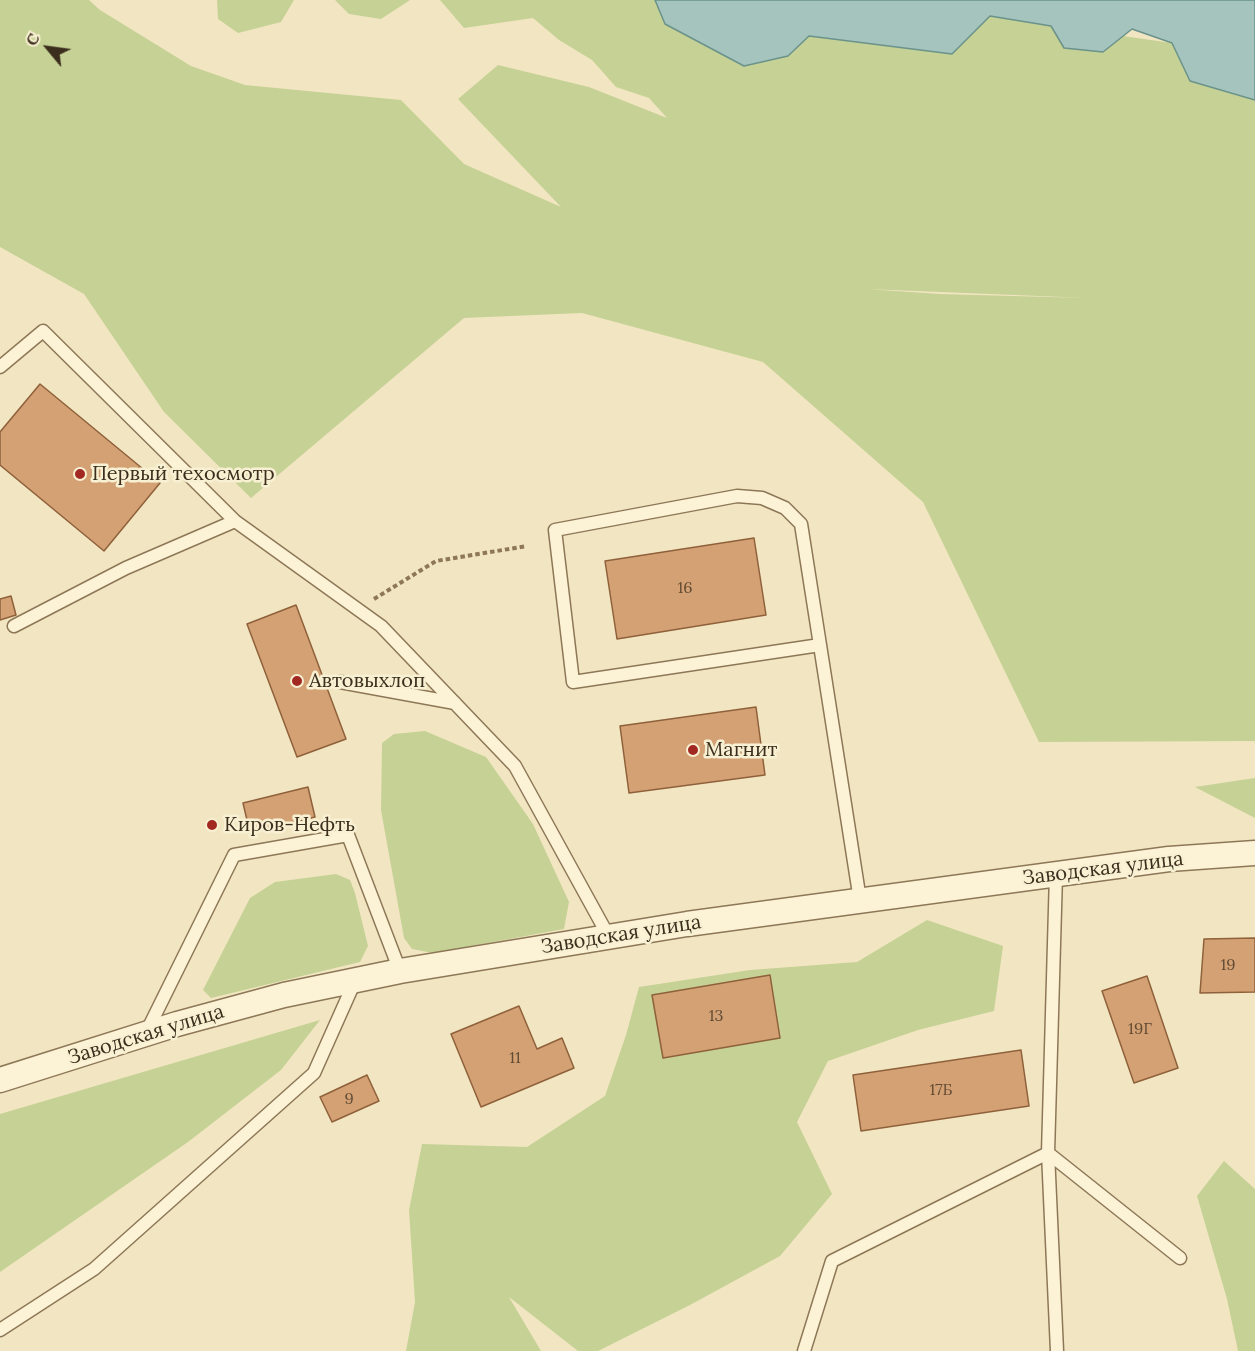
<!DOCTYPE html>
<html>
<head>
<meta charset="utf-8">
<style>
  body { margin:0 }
  #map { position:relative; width:1255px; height:1351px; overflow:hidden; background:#f2e6c2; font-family:Lora,serif }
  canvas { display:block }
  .north { position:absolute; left:18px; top:18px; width:60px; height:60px; -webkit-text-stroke:4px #f8f0d2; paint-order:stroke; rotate:299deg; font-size:16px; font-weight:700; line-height:24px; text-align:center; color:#3c2e1d }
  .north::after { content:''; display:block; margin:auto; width:21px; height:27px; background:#3c2e1d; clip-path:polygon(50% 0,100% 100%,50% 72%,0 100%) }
</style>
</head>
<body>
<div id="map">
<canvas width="1255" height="1351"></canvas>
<div class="north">С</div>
</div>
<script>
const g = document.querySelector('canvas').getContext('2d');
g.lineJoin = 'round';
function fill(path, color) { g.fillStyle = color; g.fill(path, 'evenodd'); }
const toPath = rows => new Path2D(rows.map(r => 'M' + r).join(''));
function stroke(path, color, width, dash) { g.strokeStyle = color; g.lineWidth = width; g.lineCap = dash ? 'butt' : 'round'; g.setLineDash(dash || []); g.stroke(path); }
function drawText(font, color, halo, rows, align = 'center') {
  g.font = font + ' Lora,serif'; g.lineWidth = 5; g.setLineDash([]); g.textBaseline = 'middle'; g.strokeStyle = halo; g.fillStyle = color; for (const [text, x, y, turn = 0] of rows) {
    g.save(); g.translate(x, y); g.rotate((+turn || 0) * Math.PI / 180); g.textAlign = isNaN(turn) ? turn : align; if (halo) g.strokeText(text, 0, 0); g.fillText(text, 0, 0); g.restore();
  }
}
const green = toPath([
  [0,0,89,0,100,10,191,66,245,85,401,100,464,164,561,207,458,99,498,65,589,87,667,118,649,98,616,87,592,60,559,40,533,18,464,28,440,0,655,0,665,24,788,56,809,36,952,54,990,16,1051,26,1103,52,1123,36,1172,43,1191,81,1255,100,1255,741,1039,742,923,502,763,362,582,313,464,318,251,498,164,412,84,294,0,247],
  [866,289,1088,298,940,294],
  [217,0,294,0,281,22,238,33,218,19],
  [335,0,410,0,381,19,349,14],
  [425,731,486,757,533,824,569,902,564,929,433,953,412,949,404,938,381,810,382,743,394,734],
  [1255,778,1255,818,1195,787,1228,782],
  [336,874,350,880,355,893,368,946,360,962,211,998,203,990,250,898,275,882],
  [927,920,1003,946,994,1011,918,1030,828,1061,797,1122,832,1194,780,1256,690,1305,598,1351,578,1351,509,1297,541,1351,406,1351,415,1302,409,1210,422,1144,527,1147,605,1096,626,1035,639,987,750,970,857,962],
  [320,1020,281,1070,188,1142,0,1272,0,1114],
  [1224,1161,1255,1189,1255,1351,1238,1351,1227,1299,1197,1196]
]);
const water = toPath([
  [655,0,1255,0,1255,100,1190,81,1172,43,1132,29,1103,52,1064,48,1051,26,990,16,952,54,809,36,788,56,744,66,665,24,655,0]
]);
const building = toPath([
  [40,384,160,483,104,551,0,465,0,432,40,384],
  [754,538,766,615,617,639,605,561,754,538],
  [11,596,16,615,0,620,0,599,11,596],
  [296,605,346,739,297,757,247,624,296,605],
  [756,707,765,775,629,793,620,726,756,707],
  [308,787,315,817,250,833,243,803,308,787],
  [1255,938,1255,992,1200,993,1204,939,1255,938],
  [770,975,780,1038,663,1058,652,995,770,975],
  [1147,976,1178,1068,1134,1083,1102,991,1147,976],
  [519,1006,537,1049,562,1038,574,1068,481,1107,451,1034,519,1006],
  [1021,1050,1029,1106,861,1131,853,1075,1021,1050],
  [367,1075,379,1101,332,1122,320,1097,367,1075]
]);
const path = toPath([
  [374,599,436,561,527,546]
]);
const lane = toPath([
  [0,367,43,331,235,521,381,626,515,766,609,937],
  [14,626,126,568,235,521],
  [820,645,573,682,555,530,737,496,762,498,785,508,801,524,860,900],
  [340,682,455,703],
  [146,1033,234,855,348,835,400,971],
  [1048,1153,1057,1351],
  [1048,1153,1180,1258],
  [0,1330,94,1269,314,1073,355,981],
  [804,1351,832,1261,1048,1153,1056,874]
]);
const street = toPath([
  [0,1080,177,1024,284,995,400,971,687,924,1169,859,1255,853]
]);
const markers = [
  [80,474,6,"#a22822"],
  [297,681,6,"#a22822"],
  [693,750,6,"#a22822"],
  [212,825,6,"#a22822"]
];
const numberNames = [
  ["16",685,588],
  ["19",1228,965],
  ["13",716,1016],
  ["19Г",1140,1029],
  ["11",515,1058],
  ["17Б",941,1090],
  ["9",349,1099]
];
const poiNames = [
  ["Первый техосмотр",92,474],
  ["Автовыхлоп",309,681],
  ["Магнит",705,750],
  ["Киров-Нефть",224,825]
];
const streetNames = [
  ["Заводская улица",1103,869,-7],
  ["Заводская улица",621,935,-9],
  ["Заводская улица",146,1035,-17]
];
fill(green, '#c6d195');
fill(water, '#a5c4bd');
stroke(water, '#6a938b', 1.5);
fill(building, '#d3a174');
stroke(building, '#8f613b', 1.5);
stroke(lane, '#8d7757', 15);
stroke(street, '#8d7757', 27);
stroke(path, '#8d7757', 4, [4.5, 3]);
stroke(lane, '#fcf3d6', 12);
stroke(street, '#fcf3d6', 24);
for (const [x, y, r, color] of markers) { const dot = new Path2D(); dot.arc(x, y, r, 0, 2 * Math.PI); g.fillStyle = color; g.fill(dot); stroke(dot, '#f8f0d2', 2); }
drawText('16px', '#624b33', null, numberNames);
drawText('20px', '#3c2e1d', '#f8f0d2', poiNames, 'left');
drawText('20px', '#3c2e1d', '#f8f0d2', streetNames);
</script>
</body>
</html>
